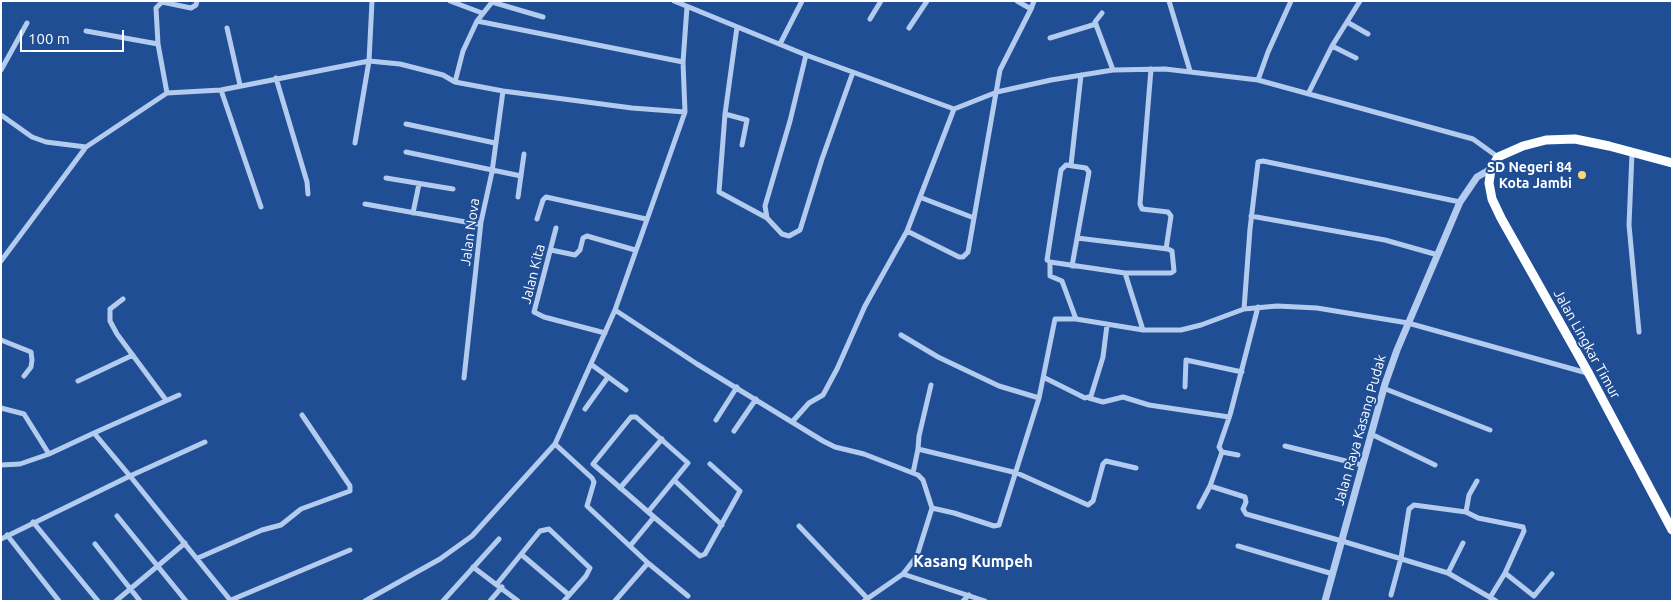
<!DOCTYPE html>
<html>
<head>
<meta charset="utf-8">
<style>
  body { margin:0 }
  #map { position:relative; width:1673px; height:602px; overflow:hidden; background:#204e94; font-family:Ubuntu,sans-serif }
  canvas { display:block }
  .frame { position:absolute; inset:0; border:2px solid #fff; pointer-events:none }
  .scale { position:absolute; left:20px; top:30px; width:104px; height:22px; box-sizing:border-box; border:2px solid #fff; border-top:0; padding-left:6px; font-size:15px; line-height:18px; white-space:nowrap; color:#fff; -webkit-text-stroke:4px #204e94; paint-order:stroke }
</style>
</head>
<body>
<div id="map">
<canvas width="1673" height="602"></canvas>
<div class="frame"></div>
<div class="scale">100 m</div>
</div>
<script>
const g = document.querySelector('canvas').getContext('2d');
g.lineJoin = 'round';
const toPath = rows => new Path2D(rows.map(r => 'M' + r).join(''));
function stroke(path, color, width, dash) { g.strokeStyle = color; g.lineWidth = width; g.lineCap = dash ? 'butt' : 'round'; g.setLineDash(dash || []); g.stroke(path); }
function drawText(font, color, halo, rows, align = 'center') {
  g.font = font + ' Ubuntu,sans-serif'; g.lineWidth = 4; g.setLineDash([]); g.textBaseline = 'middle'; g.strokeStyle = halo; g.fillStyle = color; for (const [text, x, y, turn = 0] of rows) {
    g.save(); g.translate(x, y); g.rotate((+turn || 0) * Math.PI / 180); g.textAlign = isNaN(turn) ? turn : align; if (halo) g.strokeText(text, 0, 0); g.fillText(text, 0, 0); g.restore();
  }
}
const minor = toPath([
  [450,1,482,13],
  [674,1,806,55,954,109,997,92,1051,80,1113,70,1165,69,1258,80,1473,139,1498,157],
  [1169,1,1190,71],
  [492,2,543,17],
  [1031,9,1034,1],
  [1102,13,1095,22,1113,70],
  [870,19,881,1],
  [477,21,683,62],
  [1347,22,1368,34],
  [737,27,725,114,747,120,742,145],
  [227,28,240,85],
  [909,28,927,1],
  [86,31,158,44],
  [1050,38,1096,24],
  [780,44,802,1],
  [1332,46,1356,58],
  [806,55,790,121,765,206,767,218,782,234,789,236,800,230,822,159,853,72],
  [1151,69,1140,204,1142,209,1168,212,1171,216,1166,249],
  [1,70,27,23],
  [276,78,307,182,308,194],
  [1258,80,1268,52,1291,1],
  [455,82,463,51,477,21,493,1],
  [221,90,261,207],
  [167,93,158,44,156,8,162,2,191,8,196,5,197,1],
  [1308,94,1332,46,1360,1],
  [725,114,719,192,767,218],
  [1,115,32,137,46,142,86,147],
  [406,124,495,143],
  [355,143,369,61,372,1],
  [406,152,521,176],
  [1632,153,1629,225,1639,332],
  [1071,165,1081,75],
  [386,178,453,189],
  [518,197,524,154],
  [922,198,974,218],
  [365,204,477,224,481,222],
  [413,213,419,184],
  [1251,216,1385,240,1438,255],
  [537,219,543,200,546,197,646,219],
  [556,228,534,312,544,317,605,333],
  [907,231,959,257,963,257,968,252,1000,70,1031,9,1017,1],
  [551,250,575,255,580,250,583,238,587,236,635,250],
  [1,261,86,147,167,93,221,90,369,61,400,64,443,75,455,82,503,91,632,108,685,112],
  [1050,262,1125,273,1171,273,1174,271,1172,251,1168,249,1077,238],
  [1072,266,1089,172,1086,168,1066,165,1061,170,1047,260,1050,262,1050,276,1062,281,1076,319],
  [1125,273,1143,330],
  [123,299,110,309,110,321,117,334,166,400],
  [1244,309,1250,229,1258,162,1263,161,1460,202],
  [615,310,697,364,823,441,835,447,864,454,918,475,923,480,932,508,917,556,903,574,864,601],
  [901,335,938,357,999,386,1039,398,999,525,994,526,954,513,932,508],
  [1,340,31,352,32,360,31,367,24,376],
  [592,365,626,390],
  [464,378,481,222,492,172,503,91],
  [1045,378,1085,398,1091,396,1103,357,1107,325],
  [78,381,133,355],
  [1185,387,1186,360,1242,372],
  [1383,388,1490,430],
  [1039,398,1055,319,1076,319,1143,330,1181,330,1201,325,1244,309,1277,306,1317,308,1408,323,1587,373],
  [1089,398,1103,402,1123,397,1149,405,1229,417],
  [1,408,24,414,49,454],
  [585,409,608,377],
  [716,420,737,387],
  [792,422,809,403,823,395,837,369,865,306,907,231,954,109],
  [734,431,756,399],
  [94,433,179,395],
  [1371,434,1435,465],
  [555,444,592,478,594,482,587,506,648,563,615,601],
  [1285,446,1362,465],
  [918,449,919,436,931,385],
  [1238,455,1222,452,1219,447,1230,415,1258,307],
  [1,465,20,464,49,454,94,433,130,476,205,442],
  [913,473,918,449,1017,473,1088,505,1093,501,1103,464,1106,461,1136,468],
  [675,481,722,525],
  [1210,486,1245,497,1246,502,1243,509,1246,514,1342,541,1448,573,1496,601],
  [620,488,662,439],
  [1199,507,1210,486,1222,452],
  [648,512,688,463,636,417,631,417,593,464,654,517,700,556,705,554,740,491,710,464],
  [1466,512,1469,495,1477,481],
  [117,516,186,601],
  [33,522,98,601],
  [799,526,867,598],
  [7,535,59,601],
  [1,539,130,476,231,601],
  [95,544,140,601],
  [630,546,654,517],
  [1238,546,1333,574],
  [522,555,569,595],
  [198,558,262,530,281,525,301,509,350,491,350,486,302,415],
  [648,563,688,596],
  [473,567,518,601],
  [1448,573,1463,543],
  [1505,573,1534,596,1552,574],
  [903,574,985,601],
  [497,584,540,531,549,529,590,568,586,576,564,601],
  [1391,595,1401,558,1409,509,1414,505,1466,512,1478,518,1523,527,1524,531,1505,573,1491,596],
  [231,600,350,550],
  [116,601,185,543],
  [365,601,440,559,472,536,555,444,615,310,685,112,683,62,687,7],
  [443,601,499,539],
  [490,601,502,587],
  [963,601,969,595]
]);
const tertiary = toPath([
  [1325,601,1385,384,1397,350,1460,202,1477,177,1491,169]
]);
const trunk = toPath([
  [1672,163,1609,146,1575,139,1546,140,1523,146,1498,157,1491,169,1489,183,1492,199,1501,218,1589,374,1672,530]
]);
const markers = [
  [1582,175,5,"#fbda74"]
];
const poiNames = [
  ["SD Negeri 84",1572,167],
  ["Kota Jambi",1572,183]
];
const streetNames = [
  ["Jalan Nova",470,232,-82],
  ["Jalan Kita",533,274,-76],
  ["Jalan Lingkar Timur",1587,344,61],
  ["Jalan Raya Kasang Pudak",1360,430,-74]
];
const quarterNames = [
  ["Kasang Kumpeh",973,562]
];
stroke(minor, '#b3cbee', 5);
stroke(tertiary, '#b3cbee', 7);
stroke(trunk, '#fcfeff', 9);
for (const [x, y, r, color] of markers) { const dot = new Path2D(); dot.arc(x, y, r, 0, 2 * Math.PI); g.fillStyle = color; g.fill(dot); stroke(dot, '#204e94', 2); }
drawText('bold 14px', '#fff', '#204e94', poiNames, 'right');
drawText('14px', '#fff', '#204e94', streetNames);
drawText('bold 16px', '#fff', '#204e94', quarterNames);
</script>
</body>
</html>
